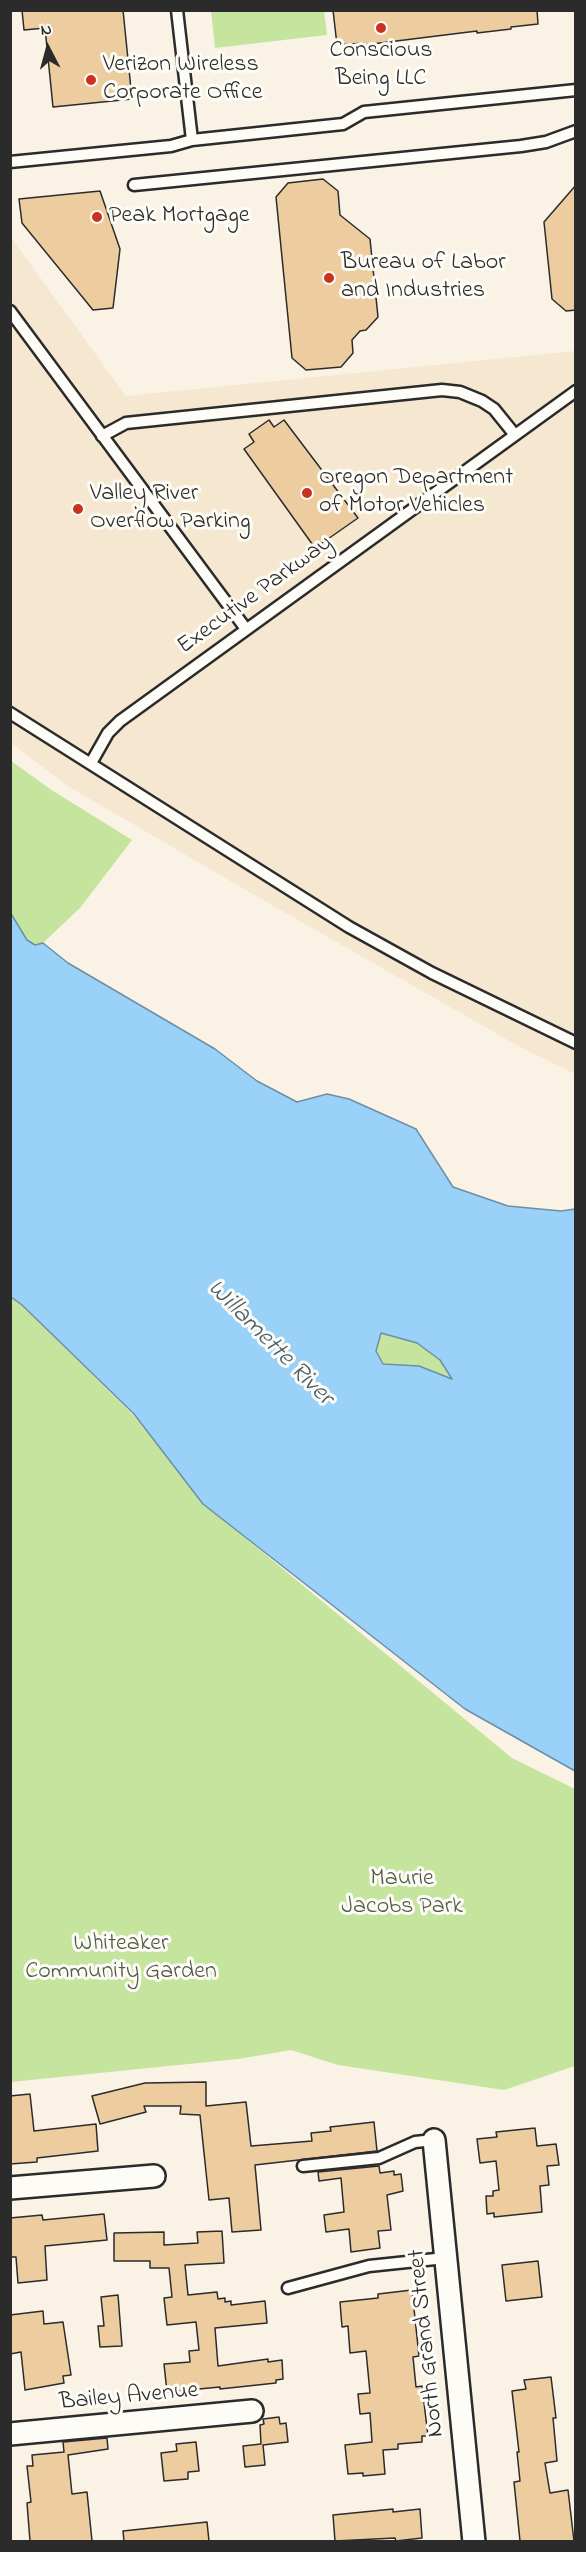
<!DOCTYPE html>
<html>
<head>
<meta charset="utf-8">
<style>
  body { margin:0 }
  #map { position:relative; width:586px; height:2552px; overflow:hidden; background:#faf3e5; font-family:"Indie Flower",sans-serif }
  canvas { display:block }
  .frame { position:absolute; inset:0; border:12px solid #2b2b2b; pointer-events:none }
  .north { position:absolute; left:18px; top:18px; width:60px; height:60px; -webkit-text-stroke:4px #fdfcf7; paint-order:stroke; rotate:354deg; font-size:16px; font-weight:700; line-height:24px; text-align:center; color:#2b2b2b }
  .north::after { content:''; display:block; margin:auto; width:21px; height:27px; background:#2b2b2b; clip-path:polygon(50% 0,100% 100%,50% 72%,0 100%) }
</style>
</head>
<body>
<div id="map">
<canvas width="586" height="2552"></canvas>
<div class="frame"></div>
<div class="north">N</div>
</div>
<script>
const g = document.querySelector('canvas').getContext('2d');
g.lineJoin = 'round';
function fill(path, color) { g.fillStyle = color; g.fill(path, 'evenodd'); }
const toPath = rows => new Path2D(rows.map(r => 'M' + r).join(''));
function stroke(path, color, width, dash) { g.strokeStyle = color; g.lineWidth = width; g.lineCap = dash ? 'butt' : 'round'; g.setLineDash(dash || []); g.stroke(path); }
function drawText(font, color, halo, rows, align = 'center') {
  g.font = font + ' "Indie Flower",sans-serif'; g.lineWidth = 6; g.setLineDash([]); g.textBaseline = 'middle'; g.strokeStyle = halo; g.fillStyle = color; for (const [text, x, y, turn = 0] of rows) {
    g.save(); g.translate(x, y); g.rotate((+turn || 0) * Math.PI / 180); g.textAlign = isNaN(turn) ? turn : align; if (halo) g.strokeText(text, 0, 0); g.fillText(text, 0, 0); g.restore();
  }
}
const built = toPath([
  [10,236,126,396,575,351,575,1074,520,1047,249,892,66,785,11,743]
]);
const green = toPath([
  [211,11,324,11,327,35,215,48],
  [10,760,50,789,132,840,80,908,43,943,35,945,26,940,11,912],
  [10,1296,22,1305,136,1418,203,1503,512,1758,575,1789,575,2066,504,2090,338,2065,291,2050,238,2059,11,2082],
  [381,1332,417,1343,440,1360,452,1380,419,1366,383,1364,376,1351]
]);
const water = toPath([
  [10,912,27,940,35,945,43,943,68,963,215,1049,257,1081,297,1102,327,1094,349,1099,416,1129,453,1187,508,1206,561,1211,575,1209,575,1771,465,1709,203,1504,134,1414,22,1305,11,1297,10,912],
  [381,1333,417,1343,440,1360,452,1379,419,1366,383,1364,376,1351,381,1333]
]);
const building = toPath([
  [22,10,123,10,132,99,53,107,45,28,24,30,22,10],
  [333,10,537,10,538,24,511,27,511,29,477,33,477,31,364,45,364,43,337,45,333,10],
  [323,179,338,191,340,215,370,239,378,317,366,330,360,331,352,340,353,353,341,367,306,370,292,358,276,197,288,183,323,179],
  [576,185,576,310,566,311,552,299,544,222,576,185],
  [100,191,120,249,113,308,93,310,22,223,19,199,100,191],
  [269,420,274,427,284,420,358,518,315,548,244,449,254,442,249,434,269,420],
  [206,2082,206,2106,246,2102,251,2146,312,2141,311,2133,331,2131,330,2127,374,2122,377,2151,255,2165,261,2230,232,2232,229,2198,209,2200,200,2115,180,2114,181,2106,144,2106,146,2112,100,2124,92,2096,145,2083,206,2082],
  [30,2094,34,2131,96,2124,98,2151,37,2158,37,2162,10,2164,10,2096,30,2094],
  [535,2128,537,2146,556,2144,559,2165,547,2166,549,2185,540,2186,542,2212,494,2217,494,2213,487,2214,486,2196,493,2196,493,2191,499,2190,496,2161,480,2163,477,2139,497,2137,496,2132,535,2128],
  [379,2166,380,2173,394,2171,394,2175,401,2174,403,2191,387,2195,391,2230,378,2231,380,2248,351,2252,349,2229,326,2232,324,2215,344,2212,341,2178,319,2181,318,2172,379,2166],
  [104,2214,107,2240,45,2246,47,2280,18,2283,16,2257,10,2257,10,2218,42,2215,43,2220,104,2214],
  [222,2231,224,2263,185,2265,188,2295,217,2292,218,2299,225,2298,225,2302,231,2301,231,2305,265,2301,267,2323,215,2328,218,2366,268,2359,268,2362,282,2360,283,2379,276,2380,276,2383,220,2389,220,2387,167,2392,164,2364,190,2362,189,2351,199,2350,196,2322,167,2325,164,2298,172,2297,169,2268,150,2268,150,2261,114,2261,114,2233,164,2232,164,2245,198,2243,197,2232,222,2231],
  [538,2261,542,2297,506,2301,502,2265,538,2261],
  [412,2290,419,2356,413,2357,416,2387,422,2386,428,2436,422,2436,422,2442,398,2444,398,2449,383,2450,385,2474,363,2476,363,2473,348,2474,345,2445,372,2442,370,2413,360,2414,358,2394,370,2393,366,2351,350,2353,348,2326,342,2327,340,2302,378,2298,378,2294,412,2290],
  [118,2295,122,2346,100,2347,98,2326,104,2326,101,2297,118,2295],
  [43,2311,44,2324,63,2322,71,2375,63,2376,64,2383,25,2390,21,2352,10,2354,10,2315,43,2311],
  [551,2377,556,2418,553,2418,557,2461,545,2463,550,2493,568,2490,574,2541,520,2541,514,2482,520,2481,517,2452,519,2452,512,2391,526,2389,524,2380,551,2377],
  [279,2417,280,2424,286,2423,288,2442,263,2445,265,2465,245,2467,243,2446,261,2444,260,2425,264,2424,263,2419,279,2417],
  [107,2438,108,2449,68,2455,72,2494,87,2492,92,2541,30,2541,27,2503,31,2502,27,2466,33,2466,32,2455,64,2452,63,2442,107,2438],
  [196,2442,199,2471,188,2472,188,2479,164,2481,161,2453,177,2451,176,2444,196,2442],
  [393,2509,393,2512,420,2509,422,2538,396,2541,395,2538,335,2541,333,2515,393,2509],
  [207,2522,209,2541,124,2541,123,2531,207,2522]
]);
const lane = toPath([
  [177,10,192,140,343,124,364,112,576,90],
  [10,162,171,146,192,140],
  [134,185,521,146,546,142,576,131],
  [10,311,246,629],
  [102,436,126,423,442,390,460,392,482,401,494,409,515,435],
  [10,713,349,927,432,973,576,1043],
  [91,763,108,733,120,721,576,391],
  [303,2166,379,2158,415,2142,434,2140],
  [288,2288,369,2266,445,2258]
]);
const street = toPath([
  [434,2140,474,2542],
  [10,2188,154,2176],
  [10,2434,252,2411]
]);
const markers = [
  [381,28,6,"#c8321e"],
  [91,80,6,"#c8321e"],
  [97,217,6,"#c8321e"],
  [329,278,6,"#c8321e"],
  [307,493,6,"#c8321e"],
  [78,509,6,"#c8321e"]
];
const poiNames = [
  ["Conscious",381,52,"center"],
  ["Being LLC",381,80,"center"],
  ["Verizon Wireless",103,66],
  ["Corporate Office",103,94],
  ["Peak Mortgage",109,217],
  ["Bureau of Labor",341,264],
  ["and Industries",341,292],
  ["Oregon Department",319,479],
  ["of Motor Vehicles",319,507],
  ["Valley River",90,495],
  ["Overflow Parking",90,523]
];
const streetNames = [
  ["Executive Parkway",256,596,-36],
  ["North Grand Street",428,2343,-96],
  ["Bailey Avenue",129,2398,-5]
];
const parkNames = [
  ["Maurie",402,1880],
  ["Jacobs Park",402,1908],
  ["Whiteaker",121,1945],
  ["Community Garden",121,1973]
];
const waterNames = [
  ["Willamette River",269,1344,45]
];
fill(built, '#f6e8d0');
fill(green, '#c5e59e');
fill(water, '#99d1f8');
stroke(water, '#6d8fa6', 1.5);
fill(building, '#edcd9f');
stroke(building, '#2b2b2b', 1.5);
stroke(lane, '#2b2b2b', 15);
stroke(street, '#2b2b2b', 26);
stroke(lane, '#fdfcf7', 10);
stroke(street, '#fdfcf7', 21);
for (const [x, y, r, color] of markers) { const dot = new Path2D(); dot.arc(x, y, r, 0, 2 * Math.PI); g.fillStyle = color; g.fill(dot); stroke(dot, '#fdfcf7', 2); }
drawText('24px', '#2b2b2b', '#fdfcf7', poiNames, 'left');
drawText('24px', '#2b2b2b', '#fdfcf7', streetNames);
drawText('24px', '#525a48', '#fdfcf7', parkNames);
drawText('italic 26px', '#4c5d68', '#fdfcf7', waterNames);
</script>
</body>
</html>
